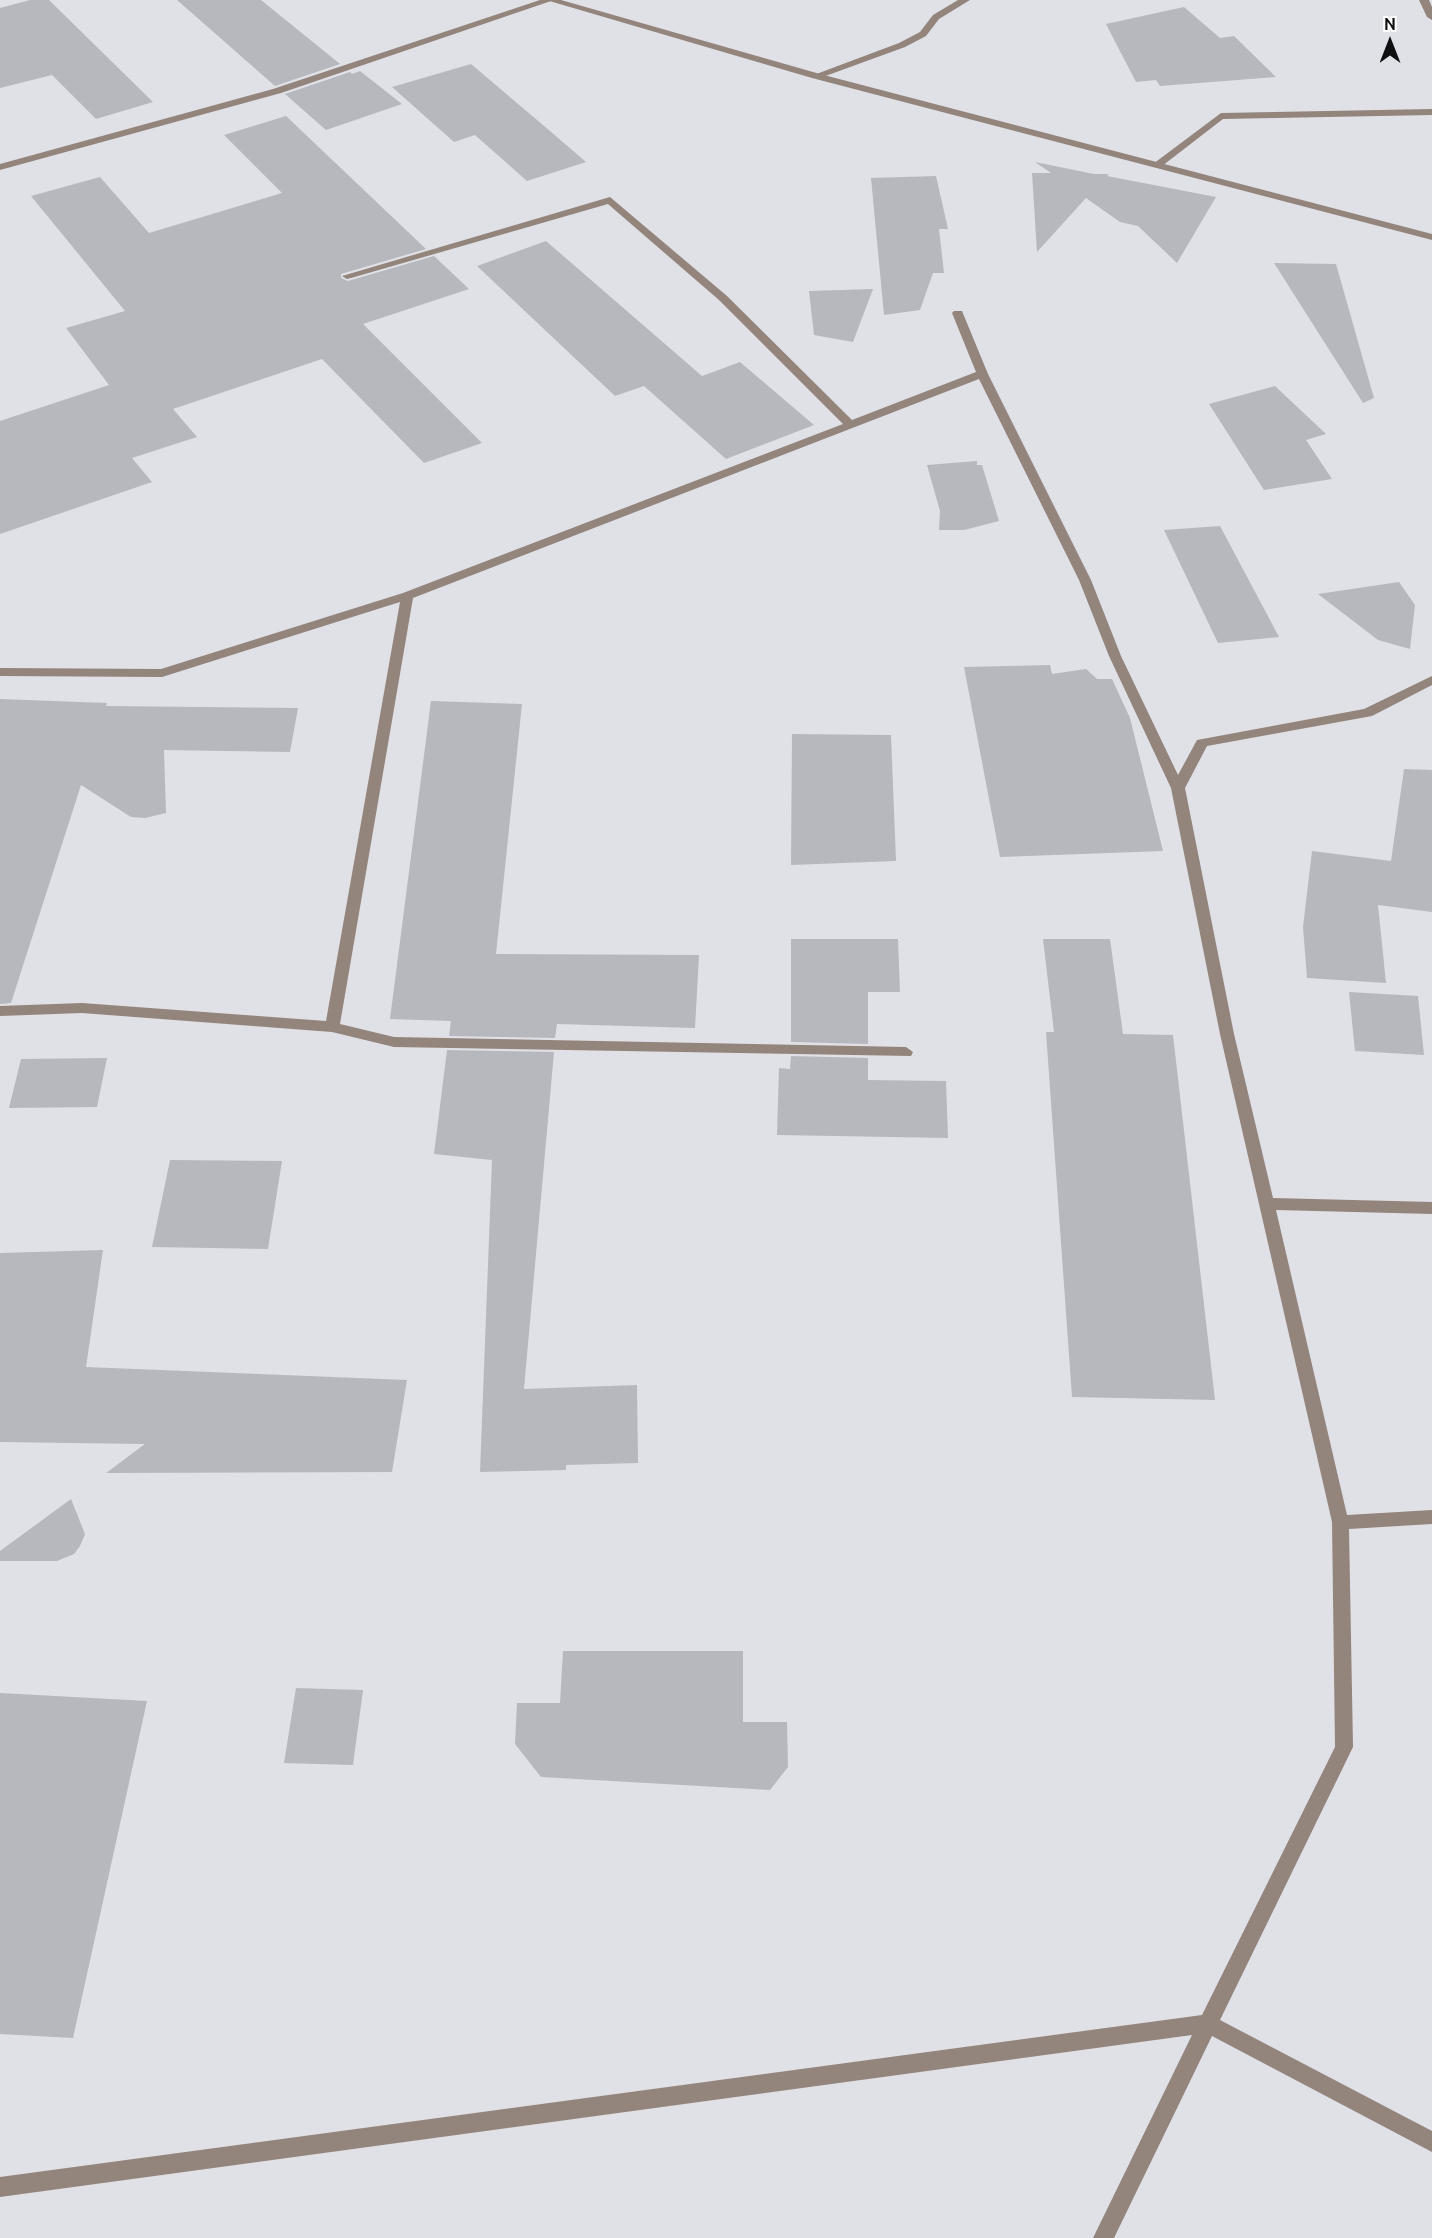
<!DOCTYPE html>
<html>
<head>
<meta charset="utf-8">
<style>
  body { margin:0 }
  #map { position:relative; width:1432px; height:2238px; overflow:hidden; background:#dfe1e7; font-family:Ubuntu,sans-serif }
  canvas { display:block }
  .north { position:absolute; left:1360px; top:12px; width:60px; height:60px; -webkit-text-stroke:4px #fff; paint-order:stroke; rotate:0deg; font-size:16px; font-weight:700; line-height:24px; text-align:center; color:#0f0f11 }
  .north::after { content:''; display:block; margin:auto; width:21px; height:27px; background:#0f0f11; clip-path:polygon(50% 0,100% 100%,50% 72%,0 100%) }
</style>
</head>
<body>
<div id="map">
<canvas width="1432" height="2238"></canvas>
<div class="north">N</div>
</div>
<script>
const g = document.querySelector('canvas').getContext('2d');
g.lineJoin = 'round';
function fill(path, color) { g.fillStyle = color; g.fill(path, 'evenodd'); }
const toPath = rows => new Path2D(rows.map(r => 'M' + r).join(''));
const building = toPath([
  [30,0,49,0,153,102,96,119,52,75,0,88,0,8],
  [177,0,261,0,340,64,275,86],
  [1184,7,1220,38,1234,36,1276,77,1160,86,1156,80,1136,82,1106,24],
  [471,64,550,131,586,162,527,181,475,135,454,142,392,87],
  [360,71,402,104,326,130,285,94,350,72,352,74],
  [286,116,426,249,341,274,341,278,348,281,434,256,469,289,363,324,482,443,424,463,322,359,173,409,197,437,132,458,152,482,0,534,0,421,109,385,66,328,125,311,31,196,100,177,149,233,282,193,224,135],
  [1035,162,1094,174,1109,174,1107,176,1216,197,1177,263,1138,226,1120,222,1086,198,1037,252,1032,173,1051,173],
  [936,176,948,229,939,229,944,273,933,273,920,310,884,315,871,178],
  [546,241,702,376,740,362,814,425,726,459,644,386,615,396,477,266],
  [1274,263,1336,264,1374,398,1363,403],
  [873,289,853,342,814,335,809,291],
  [1275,386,1326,434,1306,440,1332,479,1264,490,1209,404],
  [977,461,977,465,982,465,999,521,964,530,939,530,940,511,927,465],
  [1220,526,1279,637,1218,643,1164,530],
  [1399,582,1415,605,1410,649,1378,640,1318,594],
  [1050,665,1052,674,1086,669,1097,679,1112,679,1130,718,1163,851,1000,857,964,667],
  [0,699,107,703,106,706,298,708,290,752,164,750,166,813,145,818,131,817,81,785,11,1003,0,1004],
  [431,701,522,704,496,954,699,955,695,1028,557,1024,555,1038,449,1036,451,1021,390,1019],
  [792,734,891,735,896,861,791,865],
  [1404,769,1432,770,1432,912,1378,905,1386,983,1307,978,1303,927,1312,851,1391,861],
  [791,939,898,939,900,992,868,992,868,1044,791,1042],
  [1043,939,1110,939,1123,1034,1173,1035,1215,1400,1072,1397,1046,1032,1054,1032],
  [1349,992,1418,996,1424,1055,1355,1051],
  [447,1050,554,1052,524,1389,637,1385,638,1463,566,1465,566,1470,480,1472,492,1160,434,1154],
  [791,1056,868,1058,868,1080,946,1081,948,1138,777,1135,779,1068,790,1069],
  [107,1058,97,1107,9,1108,21,1059],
  [170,1160,282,1161,268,1249,152,1247],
  [103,1250,86,1367,407,1380,392,1472,106,1473,145,1444,0,1442,0,1253],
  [71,1499,85,1534,80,1546,74,1554,57,1561,0,1561,0,1551],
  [563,1651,743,1651,743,1722,787,1722,788,1767,770,1790,541,1777,515,1744,517,1703,560,1703],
  [296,1688,363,1690,353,1765,284,1763],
  [0,1693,147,1701,73,2038,0,2034]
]);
const minor = toPath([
  [540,0,554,0,281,93,0,170,0,164,273,89,540,0],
  [958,0,970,0,939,19,926,36,905,47,820,78,811,76,899,43,920,32,933,15,958,0],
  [1419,0,1429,0,1432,7,1432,20,1427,17,1419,0],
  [1432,109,1432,115,1223,119,1162,166,1153,164,1221,113,1432,109],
  [610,197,727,296,852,420,976,372,952,313,954,311,962,311,988,374,1091,580,1121,656,1178,775,1197,740,1364,709,1432,676,1432,685,1372,716,1207,746,1185,788,1234,1034,1273,1198,1432,1202,1432,1214,1276,1210,1347,1515,1432,1510,1432,1524,1349,1529,1353,1747,1220,2020,1432,2131,1432,2152,1212,2036,1114,2238,1093,2238,1192,2035,0,2197,0,2177,1202,2015,1335,1747,1332,1522,1220,1034,1171,788,1109,656,1079,580,979,379,413,598,340,1024,394,1037,906,1047,913,1052,911,1056,394,1047,332,1032,82,1013,0,1016,0,1006,82,1003,326,1021,400,602,162,677,0,676,0,668,161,669,403,593,843,424,719,300,608,204,351,278,347,279,342,276,610,197]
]);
const tertiary = toPath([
  [546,0,561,0,820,74,1432,234,1432,240,812,78,546,0]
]);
fill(building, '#b6b8be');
fill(minor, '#93847c');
fill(tertiary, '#93847c');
</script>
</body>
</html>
